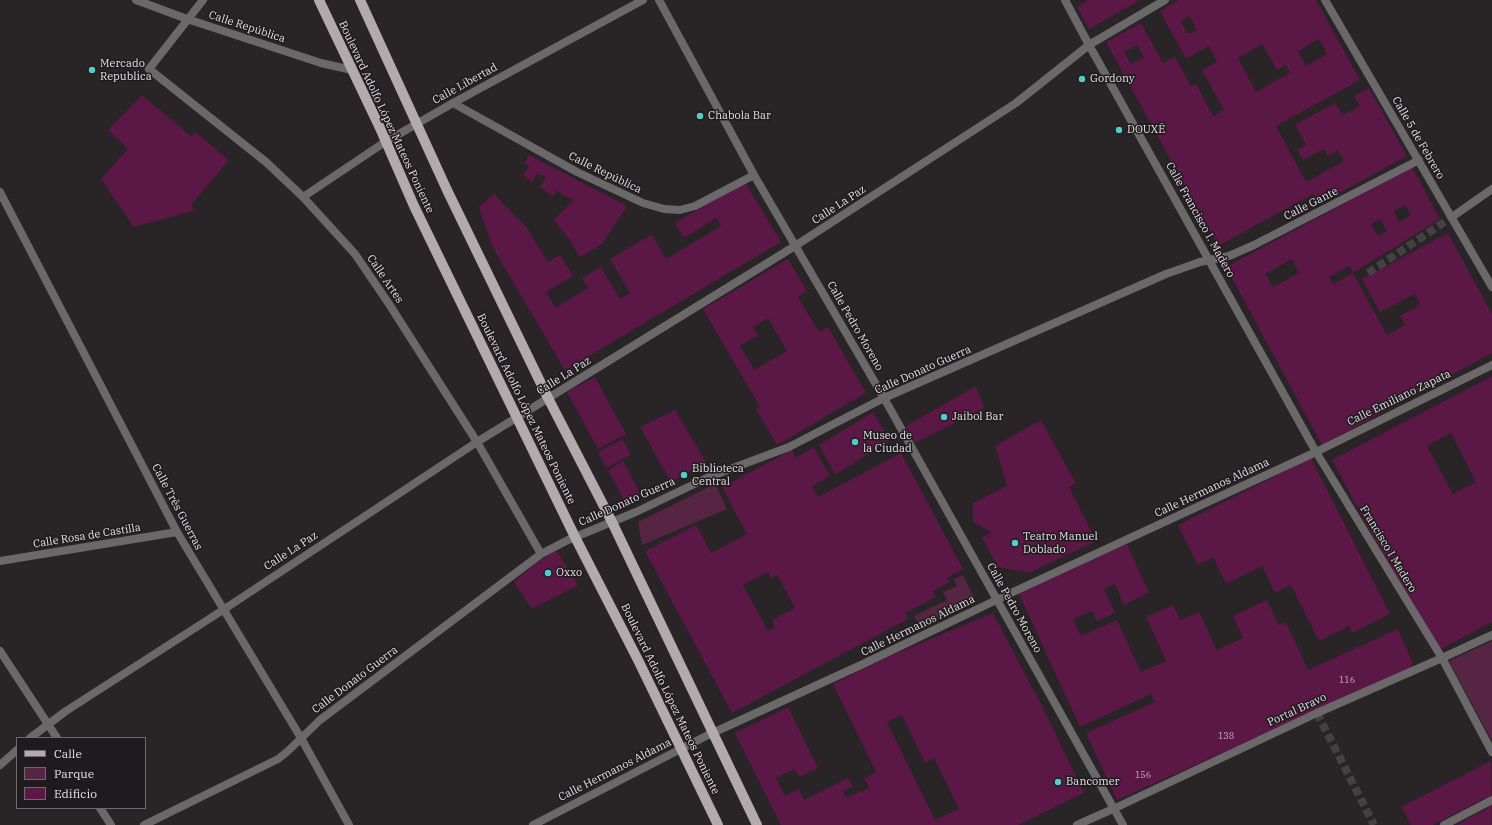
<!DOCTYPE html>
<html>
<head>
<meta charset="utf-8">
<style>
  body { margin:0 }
  #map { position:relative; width:1492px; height:825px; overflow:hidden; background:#292426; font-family:"IBM Plex Serif",serif }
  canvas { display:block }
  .legend { position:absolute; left:16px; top:737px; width:130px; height:72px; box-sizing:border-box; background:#1f1a1d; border:1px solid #6e696c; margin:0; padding:5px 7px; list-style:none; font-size:12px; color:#e4e0e2 }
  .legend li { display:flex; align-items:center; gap:8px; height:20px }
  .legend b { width:20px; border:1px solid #6e696c }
</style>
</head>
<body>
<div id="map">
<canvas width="1492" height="825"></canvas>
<ul class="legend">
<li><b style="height:5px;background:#b1abae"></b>Calle</li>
<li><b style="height:11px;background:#572544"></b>Parque</li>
<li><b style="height:11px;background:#5b1745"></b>Edificio</li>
</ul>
</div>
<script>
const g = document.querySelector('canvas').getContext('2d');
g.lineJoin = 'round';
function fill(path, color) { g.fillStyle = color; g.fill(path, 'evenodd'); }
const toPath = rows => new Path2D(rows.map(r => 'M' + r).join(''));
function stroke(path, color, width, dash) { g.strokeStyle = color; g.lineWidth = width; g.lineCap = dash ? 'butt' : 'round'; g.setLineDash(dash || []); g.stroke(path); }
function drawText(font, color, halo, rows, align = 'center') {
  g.font = font + ' "IBM Plex Serif",serif'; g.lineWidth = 3; g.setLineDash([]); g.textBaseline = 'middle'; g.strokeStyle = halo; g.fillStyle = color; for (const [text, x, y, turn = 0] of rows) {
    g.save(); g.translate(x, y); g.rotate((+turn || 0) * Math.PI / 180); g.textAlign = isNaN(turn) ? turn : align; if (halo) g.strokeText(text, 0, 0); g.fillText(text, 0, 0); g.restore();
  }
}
const green = toPath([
  [715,484,727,509,642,545,638,522],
  [963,575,975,600,920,627,914,616,947,600,943,592,957,586,954,579],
  [1492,641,1492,741,1449,661]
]);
const building = toPath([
  [1086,0,1140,0,1089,29,1077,7,1087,1],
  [1179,0,1316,0,1360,80,1276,126,1306,182,1344,161,1338,150,1328,156,1324,149,1303,160,1297,150,1306,145,1295,125,1335,103,1342,115,1360,106,1354,96,1369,88,1407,156,1319,204,1313,194,1218,246,1106,42,1141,23,1163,63,1175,57,1191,86,1196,84,1213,116,1224,110,1202,70,1217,62,1209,46,1186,59,1160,11],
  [1189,16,1197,30,1188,34,1181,21],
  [1319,39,1327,54,1306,66,1298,51],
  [1262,44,1277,70,1286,65,1290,73,1256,92,1238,58],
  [1137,45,1144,57,1131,64,1124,52],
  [142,95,191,136,196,133,229,160,191,205,196,210,134,227,101,179,128,149,108,130],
  [529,155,627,206,602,244,580,257,569,239,554,220,573,200,556,191,553,197,540,187,546,177,537,174,532,182,523,175,529,166,524,163],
  [1412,167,1440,219,1353,273,1350,266,1329,277,1333,284,1353,273,1387,335,1405,325,1400,316,1420,305,1415,294,1380,312,1362,279,1448,233,1492,314,1492,353,1322,445,1226,267],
  [1406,205,1411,215,1399,222,1394,211],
  [1380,219,1387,231,1378,236,1371,224],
  [1292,259,1299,273,1273,287,1265,274],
  [745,182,781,242,565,370,493,248,479,207,494,194,527,228,548,262,560,255,573,276,546,292,555,308,588,288,582,278,601,267,620,299,630,293,610,259,652,234,666,259,721,226,716,218,684,238,675,223],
  [788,259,807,291,798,297,819,332,828,327,866,393,777,445,756,409,760,407,703,309],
  [768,318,787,351,754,370,740,346,758,335,753,327],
  [1492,376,1492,622,1439,650,1373,536,1332,460],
  [1451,433,1476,482,1453,494,1427,446],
  [595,377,626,434,598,449,567,392],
  [976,386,984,408,915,443,906,426],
  [675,410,706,462,671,482,640,427],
  [873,412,890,440,835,475,819,445],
  [1041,420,1076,484,1069,487,1096,541,1029,573,998,567,982,538,991,532,973,522,973,503,1007,486,995,446],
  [623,439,631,455,606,468,598,452],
  [814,447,830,476,812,486,818,497,901,453,963,569,947,578,950,582,933,591,936,597,905,613,908,619,732,713,645,551,696,525,711,553,747,534,722,487,792,450,796,457],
  [768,572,771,578,777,575,795,608,772,620,775,627,768,631,743,585],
  [1311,458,1390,614,1352,633,1349,626,1319,641,1291,585,1275,593,1262,566,1226,584,1213,557,1198,565,1178,525],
  [623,461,640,493,624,501,608,470],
  [1127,544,1149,593,1124,605,1115,584,1104,589,1115,613,1097,621,1092,611,1073,619,1081,636,1117,620,1141,672,1166,661,1146,617,1173,605,1180,620,1199,612,1217,650,1243,638,1233,616,1267,600,1279,625,1286,622,1308,670,1398,629,1413,664,1409,669,1117,800,1086,733,1155,702,1151,694,1080,727,1018,592],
  [556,550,578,585,532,609,514,582,535,564],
  [993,613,1042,706,1084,793,1018,825,781,825,735,733,788,707,818,768,799,777,795,769,776,778,785,796,799,789,804,800,848,778,853,786,843,791,846,798,869,788,864,778,876,772,833,684,890,656],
  [902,715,925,763,934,758,959,809,935,820,887,722],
  [1491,761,1492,825,1457,825,1489,807,1485,798,1433,825,1411,825,1401,807]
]);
const pedestrianTunnel = toPath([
  [1317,713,1374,825]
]);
const minorTunnel = toPath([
  [1368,273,1452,217]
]);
const pedestrian = toPath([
  [1316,452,1442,658,1492,752],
  [1113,809,1317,713,1442,658,1492,635],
  [1444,825,1492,800]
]);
const minor = toPath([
  [136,0,187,19,321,63,352,70],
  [203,0,149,69,266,162,303,197,355,254,389,304,477,442,541,554],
  [659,0,754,175,884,398,1123,825],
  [1065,0,1089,45,1316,452],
  [1325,0,1492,287],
  [453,103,577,172,643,203,664,209,680,210,695,206,754,175],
  [0,192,177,532,301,738,349,825],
  [303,197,385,142,453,103,643,0],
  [1452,217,1492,189],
  [0,561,177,532],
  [0,651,57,738],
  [30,738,66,711,223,610,477,442,795,246,1016,103,1089,45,1165,0],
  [0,765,17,750],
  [100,808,111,825],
  [144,825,278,759,288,751,320,720,541,554,568,540,636,512,709,477,789,447,884,398,1166,274,1200,262,1229,256,1254,245,1419,160],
  [533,825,706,736,861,665,1013,592,1316,452,1492,365],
  [1077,825,1113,809]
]);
const primary = toPath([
  [319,0,380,128,414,206,575,537,639,662,718,825],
  [360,0,447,190,548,398,612,522,757,825]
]);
const markers = [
  [92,70,4,"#53cdcb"],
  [1082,79,4,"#53cdcb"],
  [700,116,4,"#53cdcb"],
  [1119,130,4,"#53cdcb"],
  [944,417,4,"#53cdcb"],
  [855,442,4,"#53cdcb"],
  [684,475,4,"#53cdcb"],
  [1015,543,4,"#53cdcb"],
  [548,573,4,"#53cdcb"],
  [1058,782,4,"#53cdcb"]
];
const numberNames = [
  ["116",1347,680],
  ["138",1226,736],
  ["156",1143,775]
];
const streetNames = [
  ["Calle República",247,27,18],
  ["Calle Libertad",465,84,-29],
  ["Boulevard Adolfo López Mateos Poniente",386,117,65],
  ["Calle 5 de Febrero",1418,138,60],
  ["Calle República",605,173,26],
  ["Calle Gante",1311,204,-27],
  ["Calle La Paz",839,205,-33],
  ["Calle Francisco I. Madero",1200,220,61],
  ["Calle Artes",385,279,56],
  ["Calle Pedro Moreno",855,326,60],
  ["Calle Donato Guerra",923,370,-24],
  ["Calle La Paz",564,376,-32],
  ["Calle Emiliano Zapata",1399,398,-26],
  ["Boulevard Adolfo López Mateos Poniente",526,409,64],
  ["Calle Hermanos Aldama",1212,488,-25],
  ["Calle Donato Guerra",627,502,-24],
  ["Calle Três Guerras",177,507,62],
  ["Calle Rosa de Castilla",87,536,-9],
  ["Francisco I Madero",1388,549,59],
  ["Calle La Paz",291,551,-33],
  ["Calle Pedro Moreno",1014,608,61],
  ["Calle Hermanos Aldama",918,626,-26],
  ["Calle Donato Guerra",355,680,-37],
  ["Boulevard Adolfo López Mateos Poniente",670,699,64],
  ["Portal Bravo",1297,710,-25],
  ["Calle Hermanos Aldama",615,770,-27]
];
const poiNames = [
  ["Mercado",100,64],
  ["Republica",100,77],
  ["Gordony",1090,79],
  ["Chabola Bar",708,116],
  ["DOUXĒ",1127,130],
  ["Jaibol Bar",952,417],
  ["Museo de",863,436],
  ["la Ciudad",863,449],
  ["Biblioteca",692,469],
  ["Central",692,482],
  ["Teatro Manuel",1023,537],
  ["Doblado",1023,550],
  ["Oxxo",556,573],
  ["Bancomer",1066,782]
];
fill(green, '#572544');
fill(building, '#5b1745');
stroke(pedestrianTunnel, '#454042', 8, [8, 4]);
stroke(minorTunnel, '#454042', 8, [8, 4]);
stroke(pedestrian, '#6b686a', 8);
stroke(minor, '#6b686a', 8);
stroke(primary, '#b1abae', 10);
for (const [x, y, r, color] of markers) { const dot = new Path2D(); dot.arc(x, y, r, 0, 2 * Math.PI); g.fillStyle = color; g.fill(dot); stroke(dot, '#1f1a1d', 1.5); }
drawText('9px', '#c2aebb', null, numberNames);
drawText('11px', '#e4e0e2', '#1f1a1d', streetNames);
drawText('11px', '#e4e0e2', '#1f1a1d', poiNames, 'left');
</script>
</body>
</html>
